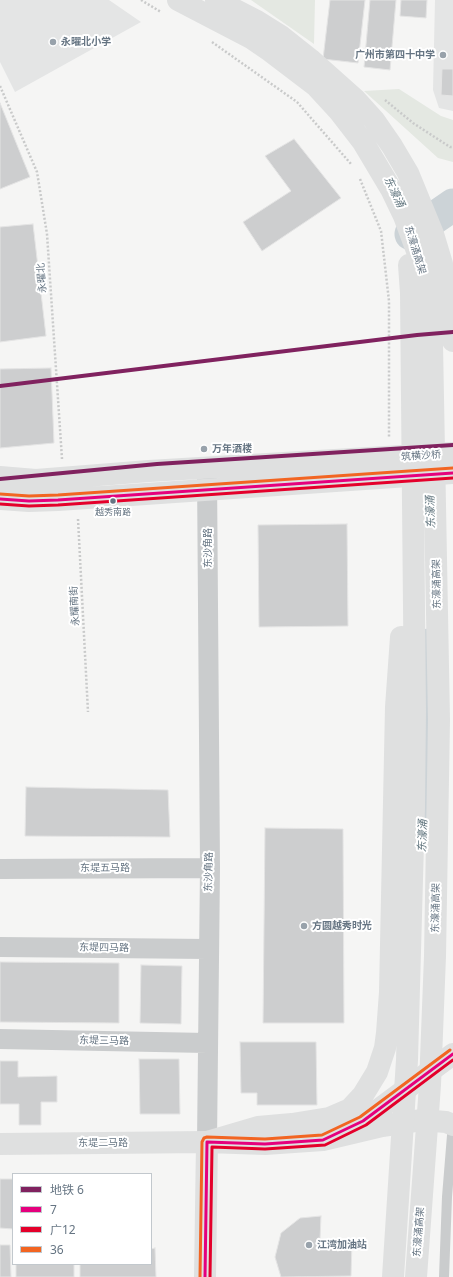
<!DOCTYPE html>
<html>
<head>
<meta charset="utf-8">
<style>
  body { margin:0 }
  #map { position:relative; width:453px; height:1277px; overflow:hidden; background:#f5f5f4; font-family:"Noto Sans","Noto Sans SC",sans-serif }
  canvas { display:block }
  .legend { position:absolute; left:12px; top:1173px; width:140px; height:92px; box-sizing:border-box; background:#fff; border:1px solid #c2c8cd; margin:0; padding:5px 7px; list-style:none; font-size:12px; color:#667583 }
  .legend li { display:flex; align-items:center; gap:8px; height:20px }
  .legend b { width:20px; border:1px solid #c2c8cd }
</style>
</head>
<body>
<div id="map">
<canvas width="453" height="1277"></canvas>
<ul class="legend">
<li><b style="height:5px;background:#80225f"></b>地铁 6</li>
<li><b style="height:5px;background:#e5007d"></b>7</li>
<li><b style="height:5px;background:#e4002b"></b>广12</li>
<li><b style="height:5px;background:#f26522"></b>36</li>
</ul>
</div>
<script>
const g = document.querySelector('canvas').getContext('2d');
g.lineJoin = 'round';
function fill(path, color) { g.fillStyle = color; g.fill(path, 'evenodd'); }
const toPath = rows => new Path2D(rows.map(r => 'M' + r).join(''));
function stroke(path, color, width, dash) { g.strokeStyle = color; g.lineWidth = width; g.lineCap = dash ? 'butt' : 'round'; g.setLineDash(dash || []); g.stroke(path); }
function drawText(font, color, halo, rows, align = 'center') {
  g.font = font + ' "Noto Sans","Noto Sans SC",sans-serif'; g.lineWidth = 4; g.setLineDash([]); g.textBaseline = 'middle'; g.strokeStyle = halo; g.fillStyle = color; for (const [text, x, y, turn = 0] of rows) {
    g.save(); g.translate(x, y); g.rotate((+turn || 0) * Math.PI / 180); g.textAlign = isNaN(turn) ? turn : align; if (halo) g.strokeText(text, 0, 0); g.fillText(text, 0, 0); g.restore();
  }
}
const built = toPath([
  [0,0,109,0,141,22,15,92,0,62],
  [435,0,453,0,453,111,439,108,433,90]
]);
const green = toPath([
  [251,0,315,0,314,44],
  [399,89,441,116,453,120,453,162,438,158,364,91]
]);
const river = toPath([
  [411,234,453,205],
  [424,806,429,645]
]);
const building = toPath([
  [330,0,365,0,358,63,323,59,330,0],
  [370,0,396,0,390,70,364,67,370,0],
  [401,0,427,0,426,18,400,16,401,0],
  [442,69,453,69,453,96,441,95,442,69],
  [0,103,30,177,0,189,0,103],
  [294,139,341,198,262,251,243,222,291,191,265,156,294,139],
  [33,224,46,336,0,342,0,227,33,224],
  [51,368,54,443,0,448,0,369,51,368],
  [347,524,348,626,259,627,258,525,347,524],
  [26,787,168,790,170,837,25,836,26,787],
  [265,828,343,829,344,1023,263,1023,265,828],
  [0,962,119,963,119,1023,0,1022,0,962],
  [141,965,182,966,181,1024,140,1023,141,965],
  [240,1042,316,1042,317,1105,257,1105,257,1093,241,1093,240,1042],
  [139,1059,179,1059,180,1114,140,1114,139,1059],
  [0,1061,18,1061,18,1077,57,1076,57,1102,41,1102,41,1125,19,1125,19,1104,0,1104,0,1061],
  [0,1179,13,1179,13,1229,0,1228,0,1179],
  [321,1216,320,1239,352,1241,351,1276,281,1277,275,1257,281,1233,300,1218,321,1216],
  [0,1245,10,1245,11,1277,0,1277,0,1245],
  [155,1248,156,1277,80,1277,80,1264,151,1264,151,1249,155,1248],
  [16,1264,74,1264,74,1277,16,1277,16,1264]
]);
const path = toPath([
  [141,0,161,12],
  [212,42,297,102,351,164],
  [0,86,37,172,47,234,62,459],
  [385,100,413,123,450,147,453,147],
  [360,179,381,231,389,301,389,437],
  [78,519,88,712]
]);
const lane = toPath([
  [444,1277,447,1197,453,1123]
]);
const street = toPath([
  [0,869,210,868],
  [0,947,208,949],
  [0,1039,207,1043],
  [207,1142,210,868,207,474]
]);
const secondary = toPath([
  [0,477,36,480,149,471,453,453],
  [0,499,29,501,58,500,453,473],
  [351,1127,363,1121,453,1054],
  [0,1144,207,1142,265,1144,323,1140,382,1126,422,1120,446,1122,453,1125],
  [205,1277,207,1142]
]);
const highway = toPath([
  [178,0,251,38,270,51,316,86,339,111,363,142,391,189,404,216,421,262,430,316,432,344,439,720,435,956,430,1085,416,1277],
  [216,0,257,21,281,36,310,59,356,100,374,120,392,146,408,173,433,234,442,264,453,341],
  [207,1142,258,1127,292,1124,329,1118,350,1109,363,1095,377,1072,385,1048,387,1033,390,992,396,707,401,637],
  [393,1277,407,1060,414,807,415,712,411,293,409,265]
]);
const bus1 = toPath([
  [0,499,29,501,58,500,453,473],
  [205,1277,207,1142,265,1144,323,1140,363,1121,453,1054]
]);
const bus2 = toPath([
  [0,504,29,506,58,505,453,478],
  [210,1277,212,1147,265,1149,325,1145,366,1125,453,1060]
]);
const bus3 = toPath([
  [0,494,29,496,58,495,453,468],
  [200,1277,202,1142,204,1138,207,1137,265,1139,322,1135,360,1117,450,1050]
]);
const metro1 = toPath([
  [0,386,417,335,453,332],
  [0,479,157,464,453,445]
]);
const markers = [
  [53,42,4,"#98a2ab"],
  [443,55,4,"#98a2ab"],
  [204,449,4,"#98a2ab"],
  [113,501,3.5,"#667583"],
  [304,926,4,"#98a2ab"],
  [309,1245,4,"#98a2ab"]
];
const busNames = [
  ["越秀南路",113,512]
];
const poiNames = [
  ["永曜北小学",61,42],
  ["广州市第四十中学",435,55,"right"],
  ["万年酒楼",212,449],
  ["方圆越秀时光",312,926],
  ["江湾加油站",317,1245]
];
const streetNames = [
  ["东濠涌高架",415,250,73],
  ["永曜北",42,278,-94],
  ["筑横沙桥",421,456,-4],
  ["东沙角路",208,548,-90],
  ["东濠涌高架",437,584,-91],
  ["永耀南街",75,606,-93],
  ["东堤五马路",105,868],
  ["东沙角路",209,872,-89],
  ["东濠涌高架",436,908,-89],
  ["东堤四马路",104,948,1],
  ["东堤三马路",104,1041,1],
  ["东堤二马路",103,1143],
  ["东濠涌高架",419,1232,-86]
];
const waterNames = [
  ["东濠涌",394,192,64],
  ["东濠涌",431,512,-92],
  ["东濠涌",423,836,-88]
];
fill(built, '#e4e5e5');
fill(green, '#e4e8e2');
stroke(river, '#ccd3d7', 33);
fill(building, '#cdcecf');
stroke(building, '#e4e4e4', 1);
stroke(path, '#c9caca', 2.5, [2, 2]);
stroke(lane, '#cacccd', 10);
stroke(street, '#cacccd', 20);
stroke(secondary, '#dfe0e0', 22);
stroke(highway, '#dfe0e0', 22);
stroke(bus1, '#e5007d', 3);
stroke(bus2, '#e4002b', 3);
stroke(bus3, '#f26522', 3);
stroke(metro1, '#80225f', 4);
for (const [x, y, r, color] of markers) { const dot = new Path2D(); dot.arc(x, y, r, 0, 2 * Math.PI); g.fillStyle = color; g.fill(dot); stroke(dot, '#fff', 1.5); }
drawText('9px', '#667583', '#fff', busNames);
drawText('bold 10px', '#667583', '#fff', poiNames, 'left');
drawText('10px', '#667583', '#fff', streetNames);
drawText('italic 11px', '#62767f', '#fff', waterNames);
</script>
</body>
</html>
